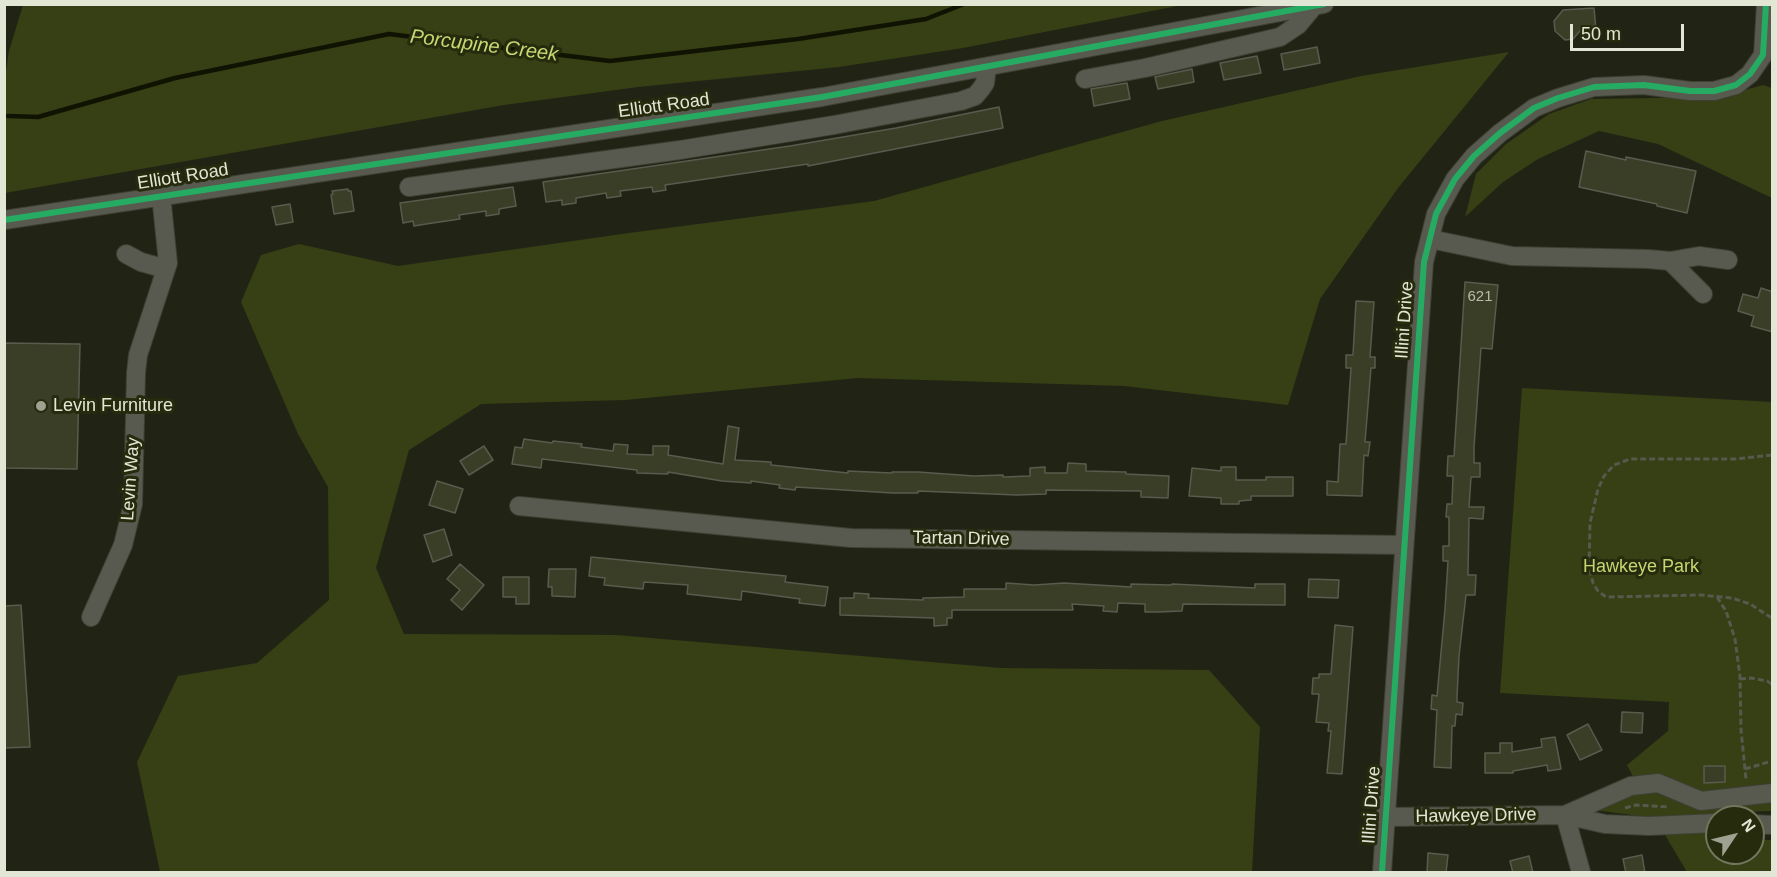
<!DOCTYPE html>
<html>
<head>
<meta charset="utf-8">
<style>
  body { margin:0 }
  #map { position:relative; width:1777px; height:877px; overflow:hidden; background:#212414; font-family:Helvetica,sans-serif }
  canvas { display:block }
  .frame { position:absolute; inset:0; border:6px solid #e2e6d5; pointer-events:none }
  .north { position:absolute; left:1705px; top:805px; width:60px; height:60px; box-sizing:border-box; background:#262b0d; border:2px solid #71765d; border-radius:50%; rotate:55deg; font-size:16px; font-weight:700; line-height:24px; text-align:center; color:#e2e6d5 }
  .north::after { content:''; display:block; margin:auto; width:21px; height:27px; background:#9ea291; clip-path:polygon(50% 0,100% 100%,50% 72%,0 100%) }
  .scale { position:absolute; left:1570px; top:24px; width:114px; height:27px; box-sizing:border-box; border:3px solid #e2e6d5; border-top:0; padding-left:8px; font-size:18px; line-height:21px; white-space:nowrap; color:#e2e6d5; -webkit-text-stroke:4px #262b0d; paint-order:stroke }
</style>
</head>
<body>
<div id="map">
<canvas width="1777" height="877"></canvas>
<div class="frame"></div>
<div class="north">N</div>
<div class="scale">50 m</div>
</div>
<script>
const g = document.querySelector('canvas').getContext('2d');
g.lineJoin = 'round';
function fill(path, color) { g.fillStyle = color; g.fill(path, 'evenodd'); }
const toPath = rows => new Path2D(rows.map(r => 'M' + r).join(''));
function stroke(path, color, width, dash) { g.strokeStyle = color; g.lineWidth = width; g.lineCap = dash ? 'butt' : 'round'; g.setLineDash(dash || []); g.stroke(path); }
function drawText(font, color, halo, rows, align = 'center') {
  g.font = font + ' Helvetica,sans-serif'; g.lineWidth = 6; g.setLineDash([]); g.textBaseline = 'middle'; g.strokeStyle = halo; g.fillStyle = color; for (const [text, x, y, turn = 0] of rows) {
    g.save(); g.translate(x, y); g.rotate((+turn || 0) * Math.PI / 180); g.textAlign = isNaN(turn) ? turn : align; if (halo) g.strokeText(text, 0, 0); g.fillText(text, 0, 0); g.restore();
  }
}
const green = toPath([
  [23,5,23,4,1182,5,963,48,839,67,638,87,504,105,5,193,5,78,9,51],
  [1509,52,1398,188,1320,299,1288,405,1124,386,858,378,625,400,481,404,409,450,376,568,404,634,616,635,1001,668,1209,670,1260,727,1252,872,160,872,137,762,178,676,257,663,329,600,328,487,298,434,241,302,261,255,299,244,398,266,629,233,874,201,1162,121,1361,76],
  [1763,85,1772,88,1772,198,1658,144,1599,131,1538,159,1503,182,1465,217,1476,174,1506,144,1549,114,1591,99,1719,97],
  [1522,388,1772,402,1772,811,1737,812,1736,817,1717,817,1717,853,1753,853,1753,840,1772,840,1772,872,1687,872,1655,818,1594,810,1637,784,1627,765,1668,731,1669,702,1500,693]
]);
const stream = toPath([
  [8,116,38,117,175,78,389,34,610,61,798,39,926,19,964,4]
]);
const building = toPath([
  [1594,8,1596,30,1580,31,1573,39,1565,40,1555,31,1554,21,1563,10,1594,8],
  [1317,47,1320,63,1284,70,1281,54,1317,47],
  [1257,56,1261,73,1224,80,1220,63,1257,56],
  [1192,69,1194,82,1158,89,1155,77,1192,69],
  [1127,83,1130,99,1094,106,1091,89,1127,83],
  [999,107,1003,128,808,166,808,164,665,185,666,190,653,192,652,187,620,191,621,196,607,198,606,193,576,198,576,203,562,205,562,200,546,202,543,182,790,146,896,128,999,107],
  [1586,151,1626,160,1626,157,1696,171,1687,213,1657,206,1657,204,1579,187,1586,151],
  [513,187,516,206,499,209,499,214,486,216,486,211,459,215,460,219,426,224,414,226,413,221,403,223,400,203,513,187],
  [348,189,348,191,351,191,354,211,334,214,331,195,333,194,332,191,348,189],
  [290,204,293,222,276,225,272,207,290,204],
  [1465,282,1498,285,1492,349,1481,348,1474,447,1474,463,1480,463,1480,477,1471,477,1469,507,1484,507,1483,519,1469,518,1468,575,1476,575,1475,595,1466,595,1459,656,1457,697,1457,702,1463,703,1462,715,1456,714,1455,726,1452,726,1451,768,1434,767,1437,710,1431,709,1432,695,1437,696,1445,609,1448,561,1443,561,1443,546,1449,546,1449,517,1446,517,1447,504,1452,504,1453,476,1447,476,1448,456,1454,456,1465,282],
  [1761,288,1773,292,1773,332,1751,326,1754,316,1738,311,1743,294,1758,298,1761,288],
  [1356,301,1374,302,1370,357,1375,357,1375,368,1371,368,1365,442,1370,442,1368,456,1364,455,1362,496,1327,495,1327,481,1338,482,1340,444,1346,444,1351,368,1346,368,1346,355,1353,355,1356,301],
  [4,343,80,344,77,469,4,468,4,343],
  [728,426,739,428,735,460,771,462,771,465,848,473,848,471,892,473,892,472,918,472,974,476,1003,475,1003,477,1030,476,1030,468,1045,467,1045,473,1067,473,1068,463,1086,464,1086,471,1126,472,1126,474,1169,476,1168,498,1141,497,1141,491,1046,490,1046,494,1017,495,918,491,918,493,892,493,796,487,795,490,779,488,780,485,751,481,751,483,722,481,668,472,668,474,637,473,637,470,542,459,541,468,512,464,515,447,522,448,524,439,552,443,553,441,582,444,581,447,613,451,614,444,628,445,627,454,653,455,653,446,669,446,668,455,723,464,728,426],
  [484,446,493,460,469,475,460,461,484,446],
  [1221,467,1236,467,1236,480,1266,480,1266,477,1293,477,1293,496,1251,496,1251,500,1239,501,1239,504,1221,504,1221,498,1189,496,1192,468,1221,471,1221,467],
  [437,481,463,489,455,513,429,505,437,481],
  [444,529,452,555,433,562,424,535,444,529],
  [591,557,786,576,785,582,828,587,825,606,799,603,800,599,742,591,741,600,687,594,688,585,644,582,643,589,604,585,605,578,589,576,591,557],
  [460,564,484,585,462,610,451,600,460,590,447,579,460,564],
  [549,569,576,569,575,597,552,596,552,587,548,587,549,569],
  [503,577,529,577,529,604,516,604,516,597,503,597,503,577],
  [1309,579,1339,580,1338,598,1308,597,1309,579],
  [1006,583,1034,585,1064,583,1131,587,1131,584,1171,585,1172,584,1255,588,1255,584,1285,584,1285,605,1183,604,1182,611,1158,612,1145,612,1145,604,1118,603,1117,612,1103,611,1104,606,1072,604,1073,610,952,610,952,618,947,618,947,625,934,626,934,618,840,615,840,598,854,598,854,593,869,594,868,598,923,600,923,598,964,597,964,589,1006,589,1006,583],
  [21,605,30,747,4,748,4,606,21,605],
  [1335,625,1353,627,1342,774,1327,773,1331,731,1328,731,1329,723,1316,722,1319,694,1312,694,1313,678,1319,678,1319,674,1331,674,1335,625],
  [1622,712,1643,713,1642,733,1621,732,1622,712],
  [1588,724,1602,750,1580,760,1567,735,1588,724],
  [1555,737,1561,769,1548,771,1547,765,1513,771,1513,773,1485,773,1485,753,1500,753,1500,743,1512,743,1512,752,1542,747,1541,739,1555,737],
  [1704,766,1725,766,1725,782,1704,783,1704,766],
  [1428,853,1448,855,1446,873,1427,873,1428,853],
  [1642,855,1645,873,1626,873,1623,859,1642,855],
  [1529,856,1533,873,1513,873,1510,861,1529,856]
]);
const path = toPath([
  [1772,455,1735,459,1630,459,1614,465,1604,476,1598,489,1590,523,1589,567,1593,583,1598,591,1606,597,1701,595,1732,598,1750,604,1772,618],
  [1717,597,1726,611,1735,639,1740,676,1741,730,1746,779],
  [1740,679,1751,678,1767,681,1772,684],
  [1745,769,1772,761],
  [1625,808,1636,805,1669,807]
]);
const minor = toPath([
  [1085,79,1145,68,1280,37,1298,25,1313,7],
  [409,187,680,150,834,125,961,101,975,96,981,89,985,83,987,67],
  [4,220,822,97,1324,4],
  [1430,239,1512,256,1648,259,1670,261,1703,294],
  [126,254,141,262,166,269],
  [1670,261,1699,256,1728,260],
  [519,506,851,538,1404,545],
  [91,617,123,545,133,504,136,373,138,355,168,263,161,195],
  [1565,815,1631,786,1658,783,1701,801,1772,793],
  [1565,815,1581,872],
  [1387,817,1565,815,1605,824,1649,826,1717,823],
  [1753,824,1772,825],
  [1382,872,1424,262,1436,214,1455,179,1474,156,1500,133,1534,108,1558,98,1594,87,1644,85,1690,91,1714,91,1736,85,1750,74,1763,55,1766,4]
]);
const cycleway = toPath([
  [4,220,822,97,1324,4],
  [1382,872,1424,262,1436,214,1455,179,1474,156,1500,133,1534,108,1558,98,1594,87,1644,85,1690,91,1714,91,1736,85,1750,74,1763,55,1766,4]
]);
const markers = [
  [41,406,6,"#9ea291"]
];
const numberNames = [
  ["621",1480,297]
];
const streetNames = [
  ["Elliott Road",664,106,-8],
  ["Elliott Road",183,177,-9],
  ["Illini Drive",1405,320,-86],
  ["Levin Way",131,479,-86],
  ["Tartan Drive",961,539,1],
  ["Illini Drive",1372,805,-86],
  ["Hawkeye Drive",1476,816,-1]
];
const poiNames = [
  ["Levin Furniture",53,406]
];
const parkNames = [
  ["Hawkeye Park",1641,567]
];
const waterNames = [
  ["Porcupine Creek",484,46,7]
];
fill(green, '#373f15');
stroke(stream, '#101302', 4.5);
fill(building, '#3b3e27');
stroke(building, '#595b4e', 1.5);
stroke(minor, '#3e4034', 20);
stroke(path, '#57594d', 3, [6, 3]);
stroke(minor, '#585a4f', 18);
stroke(cycleway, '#26ab63', 6);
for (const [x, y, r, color] of markers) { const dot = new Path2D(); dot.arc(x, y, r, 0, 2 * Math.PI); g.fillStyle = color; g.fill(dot); stroke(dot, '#262b0d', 2); }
drawText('15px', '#b8bcaa', null, numberNames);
drawText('18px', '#e2e6d5', '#262b0d', streetNames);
drawText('18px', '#e2e6d5', '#262b0d', poiNames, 'left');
drawText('18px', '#c4d671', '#262b0d', parkNames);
drawText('italic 20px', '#c6d872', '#262b0d', waterNames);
</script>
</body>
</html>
